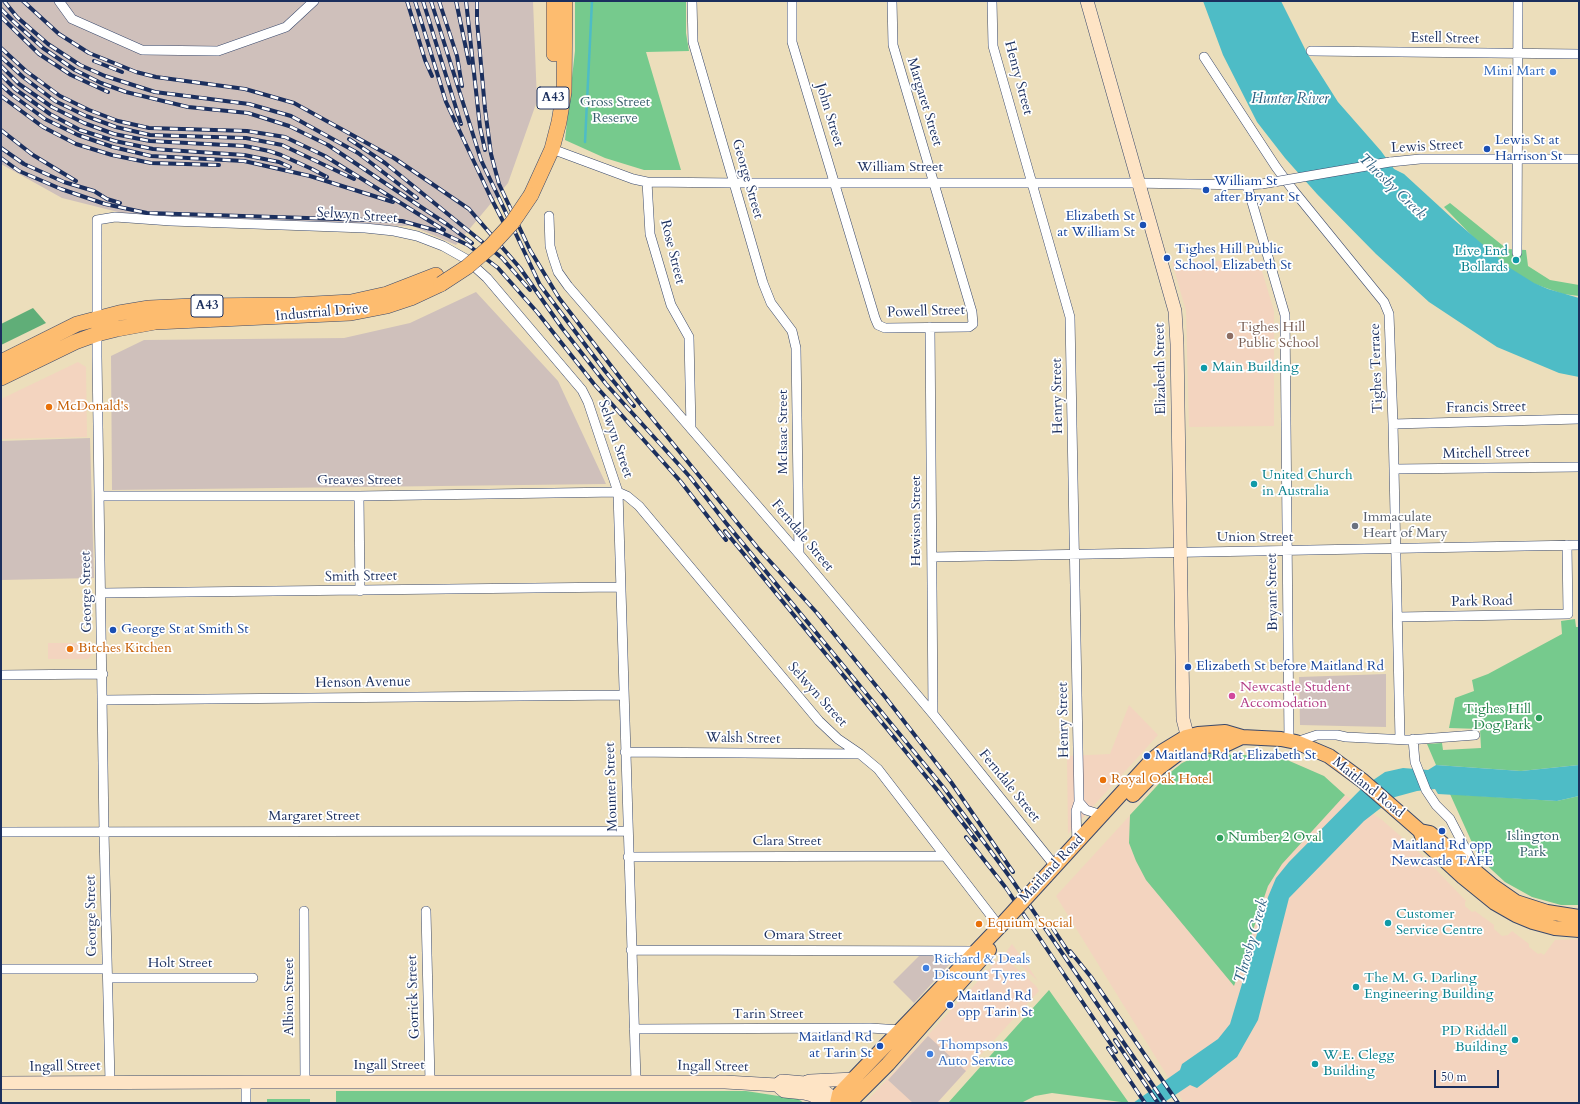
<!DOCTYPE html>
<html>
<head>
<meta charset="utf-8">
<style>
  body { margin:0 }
  #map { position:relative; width:1580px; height:1104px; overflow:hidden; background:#ecdebb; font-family:Cardo,serif }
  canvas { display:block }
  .frame { position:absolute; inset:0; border:2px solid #1b2f5e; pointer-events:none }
  .scale { position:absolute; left:1434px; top:1070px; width:65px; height:18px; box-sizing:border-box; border:2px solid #1b2f5e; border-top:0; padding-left:5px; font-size:12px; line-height:14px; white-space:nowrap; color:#1b2f5e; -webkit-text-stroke:3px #fff; paint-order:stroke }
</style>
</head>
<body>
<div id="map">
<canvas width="1580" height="1104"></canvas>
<div class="frame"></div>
<div class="scale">50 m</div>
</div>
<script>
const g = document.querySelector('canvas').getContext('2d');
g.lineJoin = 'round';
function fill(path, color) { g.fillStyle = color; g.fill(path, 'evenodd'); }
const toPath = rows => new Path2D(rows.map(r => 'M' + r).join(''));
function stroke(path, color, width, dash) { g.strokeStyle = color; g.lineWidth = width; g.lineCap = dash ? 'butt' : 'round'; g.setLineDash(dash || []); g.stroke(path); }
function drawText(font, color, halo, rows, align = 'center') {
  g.font = font + ' Cardo,serif'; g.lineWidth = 3.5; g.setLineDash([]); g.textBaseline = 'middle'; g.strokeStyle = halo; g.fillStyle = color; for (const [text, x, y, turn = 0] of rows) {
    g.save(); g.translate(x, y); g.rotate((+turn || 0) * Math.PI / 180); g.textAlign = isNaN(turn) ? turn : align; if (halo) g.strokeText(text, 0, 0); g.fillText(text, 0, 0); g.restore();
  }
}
const built = toPath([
  [1216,261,1259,261,1274,311,1274,426,1189,427,1186,311,1172,262],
  [78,362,86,367,87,437,1,439,1,399],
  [48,643,92,643,92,655,88,659,48,659],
  [1129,705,1158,735,1068,834,1067,756,1110,754],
  [1212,754,1278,756,1324,776,1345,795,1381,819,1421,854,1466,901,1465,902,1465,906,1472,912,1475,911,1494,925,1494,929,1502,936,1508,935,1512,931,1529,944,1529,947,1538,954,1541,953,1544,955,1555,940,1579,939,1579,1103,1184,1103,1056,896,1167,775,1182,763,1195,757],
  [1012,944,1023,959,1038,981,1006,952],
  [1002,955,1036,986,1039,991,966,1071,937,1103,865,1103]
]);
const industrial = toPath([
  [1,1,533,1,537,101,508,183,456,245,412,226,264,223,134,216,62,198,1,164],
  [476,292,558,381,606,484,112,490,111,356,144,340,344,338,410,323],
  [90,438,94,578,1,580,1,441],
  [1386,674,1386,727,1300,725,1299,677],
  [920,955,958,955,914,1003,893,982],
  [928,1036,966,1071,937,1103,913,1103,888,1080]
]);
const green = toPath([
  [575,1,686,1,686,33,689,51,646,52,681,170,644,170,605,158,565,140,575,51],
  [1450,203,1507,249,1526,250,1528,266,1550,280,1579,285,1579,296,1563,294,1529,282,1498,262,1497,257,1481,245,1444,207],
  [1575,619,1576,627,1579,627,1579,765,1521,771,1436,765,1427,744,1442,743,1443,750,1481,748,1480,729,1449,728,1455,698,1474,691,1472,680,1488,674,1562,634,1561,621],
  [1212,754,1278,756,1324,776,1345,795,1282,864,1268,886,1234,986,1146,880,1136,861,1129,843,1130,815,1167,775,1182,763,1195,757],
  [1450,794,1557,801,1579,796,1579,905,1561,905,1532,897,1505,882,1479,858],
  [1049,990,1129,1103,1052,1093,1035,1096,1021,1103,948,1103],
  [336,1091,746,1091,798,1099,804,1103,336,1103],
  [267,1099,310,1099,310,1103,267,1103]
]);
const forest = toPath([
  [33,308,46,323,1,345,1,324]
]);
const water = toPath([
  [1203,1,1281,1,1307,53,1338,102,1381,151,1394,169,1404,174,1452,218,1510,268,1534,283,1548,289,1579,298,1579,377,1559,373,1497,347,1429,302,1376,254,1317,194,1285,158,1257,122,1223,55],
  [1436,765,1521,771,1579,765,1579,796,1557,801,1438,794,1435,789,1417,791,1395,797,1364,821,1289,898,1258,1020,1237,1057,1197,1088,1190,1085,1163,1103,1133,1103,1180,1070,1182,1064,1218,1039,1230,1024,1268,897,1276,878,1289,862,1363,787,1385,772,1403,768,1428,770]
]);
const stream = toPath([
  [585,142,592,1]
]);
const minor = toPath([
  [59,1,72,19,142,50,218,51,286,27,314,1],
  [692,1,693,42,763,283,771,303,792,331,796,348,799,554],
  [792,1,792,42,875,318,878,325,885,328,969,327,973,324,972,312,893,45,892,1],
  [992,1,993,46,1070,317,1079,802,1076,811,1077,843],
  [1311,51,1579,54],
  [1204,57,1276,167,1293,190,1384,302,1389,314,1393,424,1400,739],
  [552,149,633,179,647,182,734,183,1131,183,1247,185,1262,184],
  [1390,162,1420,159,1579,159],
  [647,182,650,234,671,305,689,337,691,429],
  [1247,185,1285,315,1289,741],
  [549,216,550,246,553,257,558,272,568,286,799,554,933,714,1055,866],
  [1517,253,1518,1],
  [930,327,933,714],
  [1393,424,1579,419],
  [1394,469,1579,467],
  [100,496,359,496,618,492,627,496,639,506,819,721,838,739,860,754,878,769,999,926],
  [359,496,360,591],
  [932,557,1579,545],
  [102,593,620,587],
  [1398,617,1568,614,1567,545],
  [1,675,103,674],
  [103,700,624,695],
  [1413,739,1415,762,1426,790,1436,805,1450,819,1475,867],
  [1296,742,1317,735,1337,735,1346,737,1408,740,1475,735],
  [625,752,860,754],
  [1079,802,1086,810,1102,815],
  [1,832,627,831],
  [628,857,945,856],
  [304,911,305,1082],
  [426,911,430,1082],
  [631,950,976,951],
  [1,969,107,969],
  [108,978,253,978],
  [634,1029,870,1028,901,1030],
  [110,1082,104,832,97,357,97,220,115,217,171,221,365,228,394,231,417,236,443,246,466,259,487,278,582,390,588,402,618,492,636,1081],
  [246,1103,246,1082]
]);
const secondary = toPath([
  [1087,1,1175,311,1177,344,1183,719,1190,746],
  [807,1082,810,1081,855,1079],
  [1,1083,246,1082,725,1082,777,1085,784,1091,804,1093,812,1095,821,1100,829,1100],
  [777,1085,782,1081,805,1083,809,1086,816,1087,824,1091,828,1094,829,1100,832,1103]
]);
const primary = toPath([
  [1133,795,1159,768,1179,753,1190,748,1202,746,1225,745,1242,737],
  [1420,831,1430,833,1493,886,1516,902,1547,912,1579,917],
  [1046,876,1152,760,1163,751,1186,737,1198,734,1225,732,1242,737,1281,739,1296,742,1329,756,1363,781,1420,831,1424,841,1463,877,1495,903,1516,915,1533,922,1555,928,1579,930],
  [837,1103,839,1094,1005,921],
  [849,1103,888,1064,989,950]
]);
const trunk = toPath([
  [554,54,554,1],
  [531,195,552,149,559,122,564,92,565,1],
  [1,362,77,324,119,313,149,308,193,306,295,305,351,302,387,294,436,275],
  [1,378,75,342,97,334,117,329,155,322,351,313,387,306,411,298,441,284]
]);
const rail = toPath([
  [4,1,17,17,48,44,80,65,105,76,155,92,249,104,291,116,358,153,417,198],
  [23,1,59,34,89,53,114,63,136,72,156,77,245,89,294,103,394,158,469,209,520,268,562,328,606,384,690,477,726,523,944,788,1012,880,1165,1103],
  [407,1,425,60,432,76],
  [415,1,446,102,491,198,508,231],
  [423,1,461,124],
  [431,1,481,160,540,285,605,371,634,406],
  [439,1,457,56,462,86],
  [456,1,469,63],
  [466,1,480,127,485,150],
  [477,1,477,20,485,109,491,154,499,184,530,250,559,298,638,401,688,462,757,547,817,613,886,698,951,782,1013,872],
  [1,9,13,21,43,48,75,70,101,83,126,92,188,107,248,113,289,126,328,145,448,225,472,243],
  [1,17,39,54,71,75,108,92],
  [1,48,26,71,60,96,89,110,118,121,149,128,247,131,285,137,325,156,444,230],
  [1,57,23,77,55,101,86,116,116,127,150,135,246,138,282,145,354,179],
  [94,61,122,72],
  [1,66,19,84,52,107,84,123,114,134,150,141,245,146,269,151,281,155,312,169,327,177],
  [1,75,15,89,50,114,80,130,115,141,153,149,244,155,279,162,290,167],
  [1,85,11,94,45,119,78,135,113,147,151,156,244,161,310,176,393,202],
  [1,96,43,127,76,144,112,155,151,163,219,165],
  [1,130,33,155,76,181],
  [349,139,385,163,502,258,530,290],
  [1,148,24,164,64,182,94,191,107,199,120,203],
  [1,158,19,171,61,189,105,204,147,213,402,221,438,231,468,245,498,268,537,312,594,384,681,482,726,540],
  [725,531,938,791,976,840],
  [966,837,1006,888,1116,1052],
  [1052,927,1071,956],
  [1070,951,1091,977,1178,1103],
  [1115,1040,1158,1103],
  [1108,1048,1145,1103]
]);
const minorBridge = toPath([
  [1262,184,1390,162]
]);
const primaryBridge = toPath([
  [1005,921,1046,876]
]);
const trunkBridge = toPath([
  [441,284,467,267,490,247,512,223,531,195]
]);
const markers = [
  [1553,72,4,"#3f7fe0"],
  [1487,149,4,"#1a4fb4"],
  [1206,190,4,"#1a4fb4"],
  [1143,225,4,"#1a4fb4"],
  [1167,258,4,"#1a4fb4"],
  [1516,260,4,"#0f9aa8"],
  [1230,336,4,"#8d6e63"],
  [1204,368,4,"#0f9aa8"],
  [49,407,4,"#e8710a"],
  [1254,484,4,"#0f9aa8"],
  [1355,526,4,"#6b7280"],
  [113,630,4,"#1a4fb4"],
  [70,649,4,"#e8710a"],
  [1188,667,4,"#1a4fb4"],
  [1232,696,4,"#d1479c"],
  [1539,718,4,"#2e9e5b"],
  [1147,756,4,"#1a4fb4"],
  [1103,780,4,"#e8710a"],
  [1442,831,4,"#1a4fb4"],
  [1220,838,4,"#2e9e5b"],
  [1388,923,4,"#0f9aa8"],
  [979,924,4,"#e8710a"],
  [926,968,4,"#3f7fe0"],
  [1356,987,4,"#0f9aa8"],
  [950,1005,4,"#1a4fb4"],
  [1515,1040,4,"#0f9aa8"],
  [880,1046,4,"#1a4fb4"],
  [930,1054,4,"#3f7fe0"],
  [1315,1064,4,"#0f9aa8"]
];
const shields = [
  [553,98,32],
  [207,306,32]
];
const shieldNames = [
  ["A43",553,98],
  ["A43",207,306]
];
const streetNames = [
  ["Estell Street",1445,39,1],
  ["Henry Street",1018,78,75],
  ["Margaret Street",924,102,73],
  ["John Street",829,115,73],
  ["Lewis Street",1427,147,-3],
  ["William Street",900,168],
  ["George Street",747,179,74],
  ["Selwyn Street",357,216,4],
  ["Rose Street",672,252,76],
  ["Powell Street",926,312,-2],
  ["Industrial Drive",322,313,-5],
  ["Tighes Terrace",1377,368,-92],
  ["Elizabeth Street",1161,369,-91],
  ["Henry Street",1058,396,-91],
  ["Francis Street",1486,408,-1],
  ["McIsaac Street",784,432,-90],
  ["Selwyn Street",615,439,71],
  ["Mitchell Street",1486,454,-1],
  ["Greaves Street",359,481],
  ["Hewison Street",917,521,-90],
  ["Ferndale Street",802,536,50],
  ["Union Street",1255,538],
  ["Smith Street",361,577,-1],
  ["George Street",87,592,-91],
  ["Bryant Street",1273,592,-91],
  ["Park Road",1482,602,-1],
  ["Henson Avenue",363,683,-1],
  ["Selwyn Street",817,695,48],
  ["Henry Street",1064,720,-91],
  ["Walsh Street",743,739,1],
  ["Ferndale Street",1009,786,51],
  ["Mounter Street",612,787,-92],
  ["Maitland Road",1368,788,39],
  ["Margaret Street",314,817],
  ["Clara Street",787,842],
  ["Maitland Road",1052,869,-47],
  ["George Street",92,916,-91],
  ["Omara Street",803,936],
  ["Holt Street",180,964],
  ["Albion Street",290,997,-90],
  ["Gorrick Street",414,997,-92],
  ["Tarin Street",768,1015],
  ["Ingall Street",389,1066],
  ["Ingall Street",65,1067,-1],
  ["Ingall Street",713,1067,1]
];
const shopNames = [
  ["Mini Mart",1545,72,"right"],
  ["Richard & Deals",934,960],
  ["Discount Tyres",934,976],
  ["Thompsons",938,1046],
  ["Auto Service",938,1062]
];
const parkNames = [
  ["Gross Street",615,103],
  ["Reserve",615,119],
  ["Islington",1533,837],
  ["Park",1533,853]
];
const transitNames = [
  ["Lewis St at",1495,141],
  ["Harrison St",1495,157],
  ["William St",1214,182],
  ["after Bryant St",1214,198],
  ["Elizabeth St",1135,217,"right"],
  ["at William St",1135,233,"right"],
  ["Tighes Hill Public",1175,250],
  ["School, Elizabeth St",1175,266],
  ["George St at Smith St",121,630],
  ["Elizabeth St before Maitland Rd",1196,667],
  ["Maitland Rd at Elizabeth St",1155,756],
  ["Maitland Rd opp",1442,846,"center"],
  ["Newcastle TAFE",1442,862,"center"],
  ["Maitland Rd",958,997],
  ["opp Tarin St",958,1013],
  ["Maitland Rd",872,1038,"right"],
  ["at Tarin St",872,1054,"right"]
];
const cultureNames = [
  ["Live End",1508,252,"right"],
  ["Bollards",1508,268,"right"],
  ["Main Building",1212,368],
  ["United Church",1262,476],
  ["in Australia",1262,492],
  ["Customer",1396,915],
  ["Service Centre",1396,931],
  ["The M. G. Darling",1364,979],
  ["Engineering Building",1364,995],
  ["PD Riddell",1507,1032,"right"],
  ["Building",1507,1048,"right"],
  ["W.E. Clegg",1323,1056],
  ["Building",1323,1072]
];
const educationNames = [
  ["Tighes Hill",1238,328],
  ["Public School",1238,344]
];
const foodNames = [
  ["McDonald's",57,407],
  ["Bitches Kitchen",78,649],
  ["Royal Oak Hotel",1111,780],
  ["Equium Social",987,924]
];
const worshipNames = [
  ["Immaculate",1363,518],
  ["Heart of Mary",1363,534]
];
const hotelNames = [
  ["Newcastle Student",1240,688],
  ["Accomodation",1240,704]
];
const leisureNames = [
  ["Tighes Hill",1531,710],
  ["Dog Park",1531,726],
  ["Number 2 Oval",1228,838,"left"]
];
const waterNames = [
  ["Hunter River",1290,100],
  ["Throsby Creek",1392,187,44],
  ["Throsby Creek",1252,941,-74]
];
fill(built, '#f3d4bf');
fill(industrial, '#cfc0bb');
fill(green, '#76ca8d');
fill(forest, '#60ae78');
fill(water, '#4ebcc6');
stroke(stream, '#4ebcc6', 2.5);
stroke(minor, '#3a496c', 10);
stroke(secondary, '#3a496c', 14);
stroke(primary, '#3a496c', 16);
stroke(trunk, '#3a496c', 16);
stroke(minor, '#fff', 9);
stroke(secondary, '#fee4c5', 13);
stroke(primary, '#fdbc6f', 14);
stroke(trunk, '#fdbc6f', 15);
stroke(rail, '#1b2f5e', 4);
stroke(rail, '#fff', 2.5, [8]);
stroke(minorBridge, '#3a496c', 10, []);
stroke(primaryBridge, '#3a496c', 16, []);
stroke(trunkBridge, '#3a496c', 16, []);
stroke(minorBridge, '#fff', 9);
stroke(primaryBridge, '#fdbc6f', 14);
stroke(trunkBridge, '#fdbc6f', 15);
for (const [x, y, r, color] of markers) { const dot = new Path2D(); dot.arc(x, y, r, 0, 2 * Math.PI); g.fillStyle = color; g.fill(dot); stroke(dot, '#fff', 1.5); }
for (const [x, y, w] of shields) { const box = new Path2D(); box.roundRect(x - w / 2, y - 11, w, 22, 3); g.fillStyle = '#fff'; g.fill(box); stroke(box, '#1b2f5e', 1); }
drawText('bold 13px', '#1b2f5e', null, shieldNames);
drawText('14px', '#1b2f5e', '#fff', streetNames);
drawText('14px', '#366cbe', '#fff', shopNames, 'left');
drawText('14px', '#365e6c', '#fff', parkNames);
drawText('14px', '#164399', '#fff', transitNames, 'left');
drawText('14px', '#0d838f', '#fff', cultureNames, 'left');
drawText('14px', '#785e54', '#fff', educationNames, 'left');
drawText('14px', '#c56008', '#fff', foodNames, 'left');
drawText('14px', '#5b616d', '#fff', worshipNames, 'left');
drawText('14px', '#b23c85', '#fff', hotelNames, 'left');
drawText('14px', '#27864d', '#fff', leisureNames, 'right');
drawText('italic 15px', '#2d6082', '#fff', waterNames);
</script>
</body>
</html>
